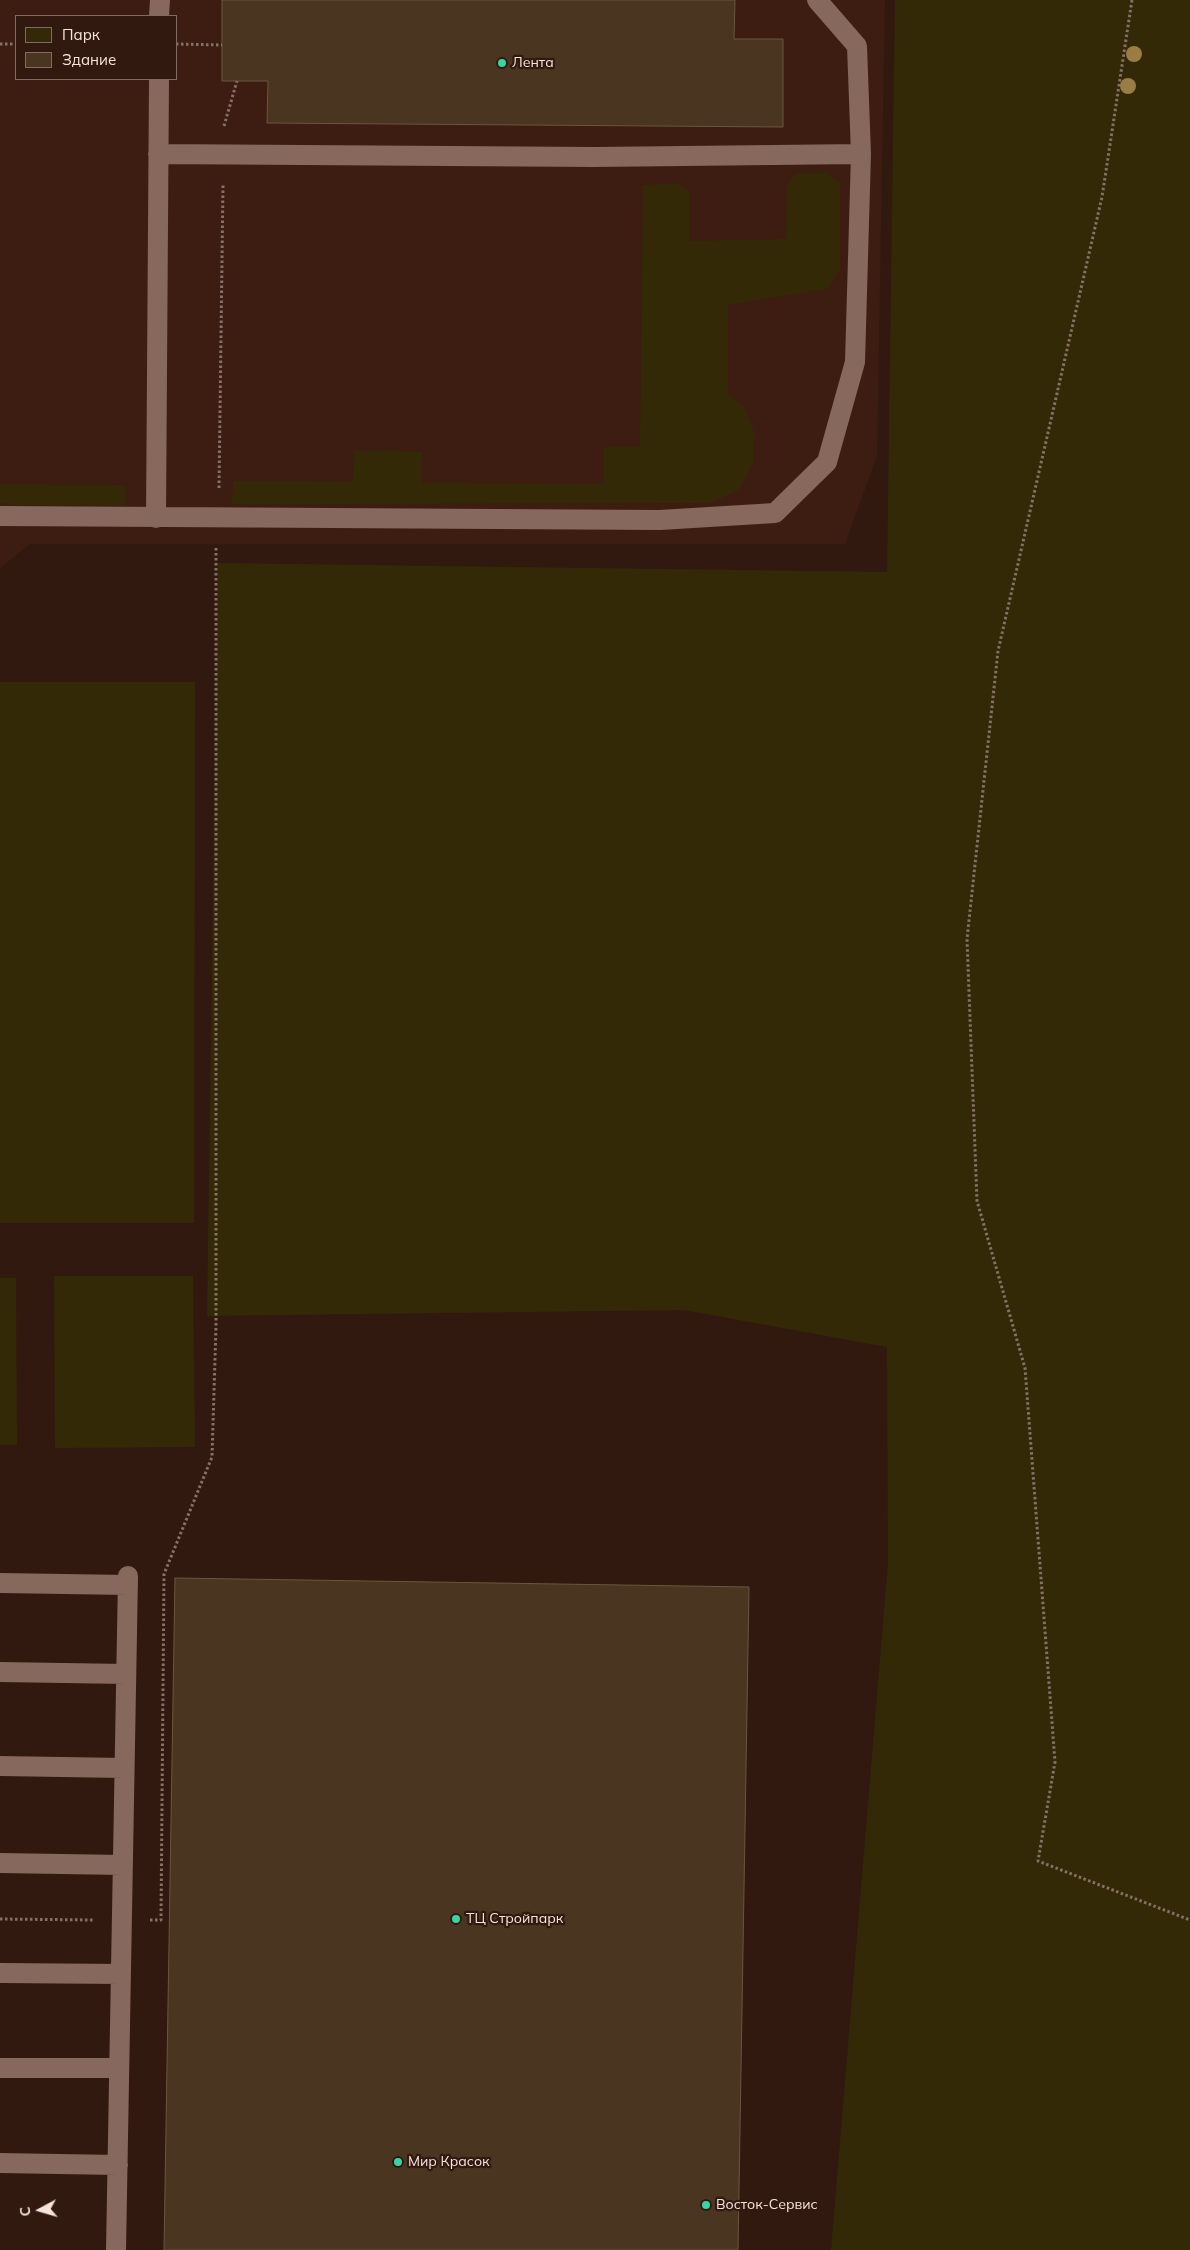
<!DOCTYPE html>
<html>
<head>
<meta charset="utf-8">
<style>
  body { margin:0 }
  #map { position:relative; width:1190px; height:2250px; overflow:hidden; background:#32190f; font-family:Mulish,sans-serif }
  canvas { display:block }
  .legend { position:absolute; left:15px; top:15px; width:162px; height:65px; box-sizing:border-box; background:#32190f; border:1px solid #806a61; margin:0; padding:6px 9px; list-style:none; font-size:15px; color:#f5e3dd }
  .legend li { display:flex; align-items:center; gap:10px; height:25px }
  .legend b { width:25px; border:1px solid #806a61 }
  .north { position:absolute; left:15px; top:2185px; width:50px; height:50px; -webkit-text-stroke:4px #32190f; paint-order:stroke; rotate:264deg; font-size:14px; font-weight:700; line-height:20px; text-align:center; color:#f5e3dd }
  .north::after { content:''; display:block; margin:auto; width:18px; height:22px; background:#f5e3dd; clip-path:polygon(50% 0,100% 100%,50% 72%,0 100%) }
</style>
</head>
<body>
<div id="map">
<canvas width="1190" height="2250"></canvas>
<ul class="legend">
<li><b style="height:14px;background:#342907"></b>Парк</li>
<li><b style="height:14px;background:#493520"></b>Здание</li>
</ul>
<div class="north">С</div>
</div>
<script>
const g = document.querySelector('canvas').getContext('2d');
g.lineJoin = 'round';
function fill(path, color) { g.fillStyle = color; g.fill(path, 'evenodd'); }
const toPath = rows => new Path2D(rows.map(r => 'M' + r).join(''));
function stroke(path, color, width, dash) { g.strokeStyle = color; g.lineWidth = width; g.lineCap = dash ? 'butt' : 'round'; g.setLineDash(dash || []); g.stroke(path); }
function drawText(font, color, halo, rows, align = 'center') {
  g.font = font + ' Mulish,sans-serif'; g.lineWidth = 4.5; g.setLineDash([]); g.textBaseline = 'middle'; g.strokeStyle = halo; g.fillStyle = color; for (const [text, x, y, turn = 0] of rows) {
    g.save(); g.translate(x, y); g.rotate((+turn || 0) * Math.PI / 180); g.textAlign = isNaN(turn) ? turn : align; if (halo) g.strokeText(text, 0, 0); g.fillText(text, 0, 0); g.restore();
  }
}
const built = toPath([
  [0,0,885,0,877,456,845,544,30,544,0,568],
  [16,16,176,16,176,79,16,79]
]);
const green = toPath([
  [895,0,1190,0,1190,2250,831,2250,888,1564,887,1347,684,1310,207,1316,218,563,887,572],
  [826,172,840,184,840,269,828,289,728,305,728,394,744,407,754,432,753,463,739,490,710,503,232,504,233,481,353,482,354,450,422,452,422,483,604,484,604,447,640,447,643,185,678,183,689,191,689,241,786,239,787,185,795,174],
  [0,484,125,485,126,505,15,505,0,502],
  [0,682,195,682,194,1223,0,1223],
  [54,1276,193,1276,195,1447,55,1448],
  [0,1278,16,1278,17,1445,0,1445]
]);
const building = toPath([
  [222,0,735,0,734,39,783,39,783,127,267,123,268,81,222,81,222,0],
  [175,1578,749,1587,738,2250,164,2250,175,1578]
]);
const path = toPath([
  [1132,0,1102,197,998,651,967,939,977,1201,1025,1368,1055,1762,1038,1861,1190,1920],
  [0,44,16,44],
  [176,44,222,45],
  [224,126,237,81],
  [219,488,223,184],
  [0,1919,94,1920],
  [150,1920,161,1920,164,1574,212,1457,216,1326,216,547]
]);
const service = toPath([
  [159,16,160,0],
  [158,154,594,157,861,154],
  [0,516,660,520,775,513,827,462,855,362,861,154,857,46,817,0],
  [156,518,159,79],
  [0,1583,128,1585],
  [0,1672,126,1674],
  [0,1766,124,1768],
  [0,1863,123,1865],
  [0,1973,121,1974],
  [0,2068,119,2068],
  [0,2163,118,2165],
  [116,2250,128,1576]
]);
const trees = [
  [1134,54],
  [1128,86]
];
const markers = [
  [502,63,5,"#36d4a7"],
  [456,1919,5,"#36d4a7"],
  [398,2162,5,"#36d4a7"],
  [706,2205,5,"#36d4a7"]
];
const poiNames = [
  ["Лента",512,63],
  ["ТЦ Стройпарк",466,1919],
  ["Мир Красок",408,2162],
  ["Восток-Сервис",716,2205]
];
fill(built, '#3d1d11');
fill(green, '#342907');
fill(building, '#493520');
stroke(building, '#6b5640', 1);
stroke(path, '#867068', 3, [2.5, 2.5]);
stroke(service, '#86685c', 20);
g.fillStyle = '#9a7d42';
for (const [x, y] of trees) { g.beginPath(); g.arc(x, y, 8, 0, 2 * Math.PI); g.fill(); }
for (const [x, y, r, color] of markers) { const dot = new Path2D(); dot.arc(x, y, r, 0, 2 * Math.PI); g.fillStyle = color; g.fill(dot); stroke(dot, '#32190f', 2); }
drawText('14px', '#f5e3dd', '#32190f', poiNames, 'left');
</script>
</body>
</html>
